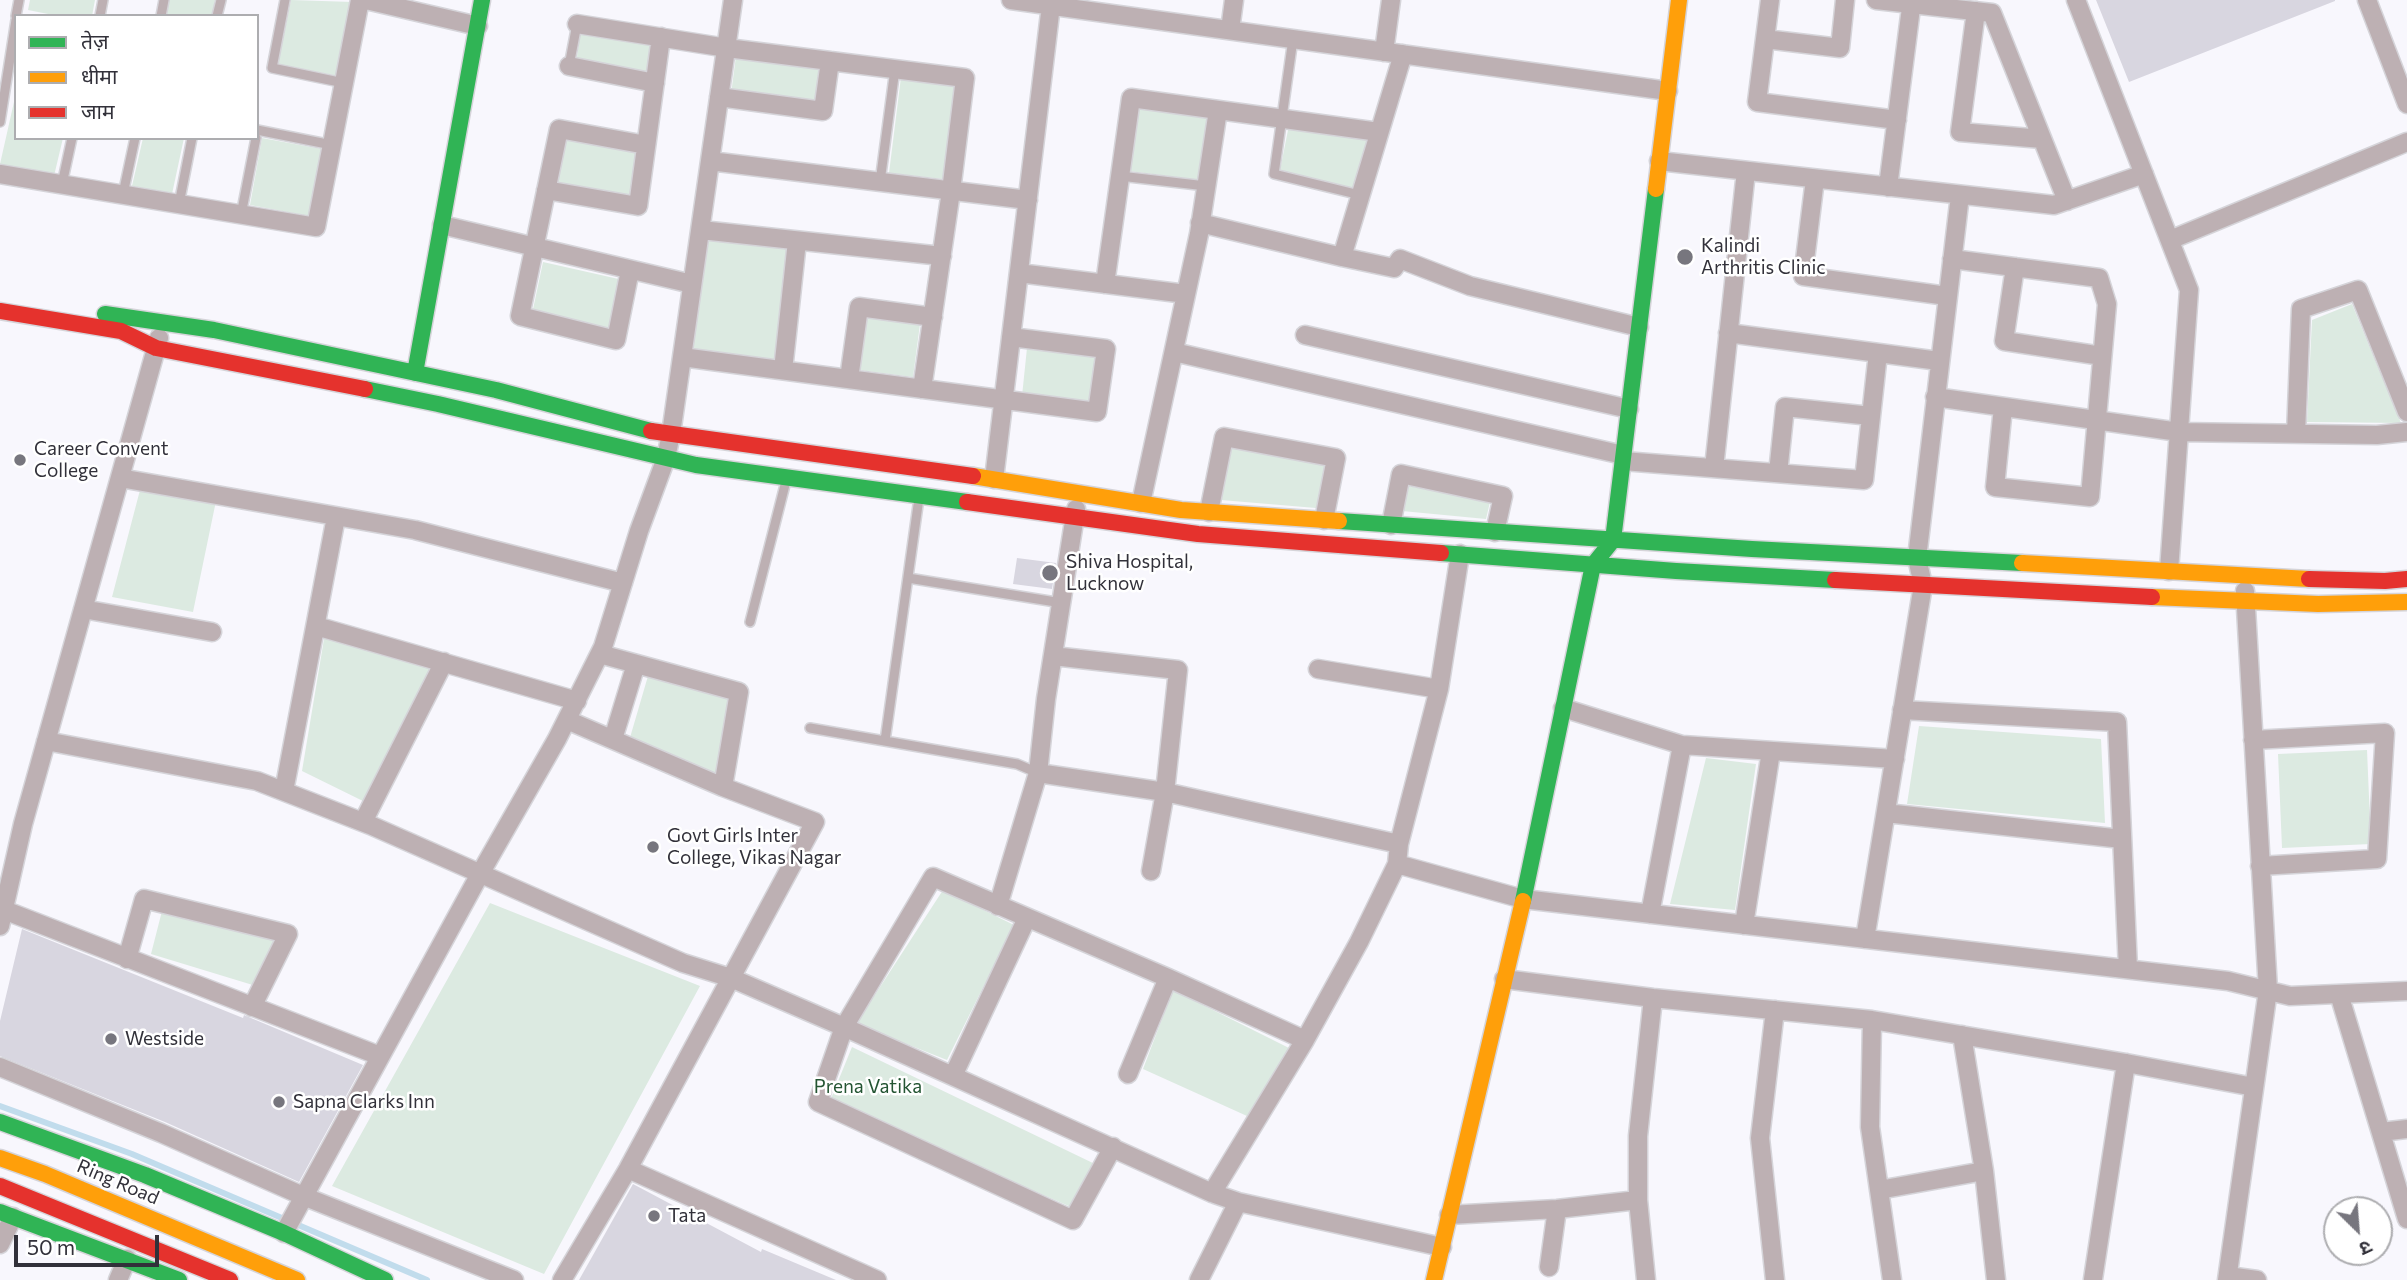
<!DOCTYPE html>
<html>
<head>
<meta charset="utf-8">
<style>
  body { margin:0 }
  #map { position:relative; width:2407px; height:1280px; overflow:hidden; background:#f8f7fd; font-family:Commissioner,"Noto Sans Devanagari",sans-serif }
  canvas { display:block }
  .legend { position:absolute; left:14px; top:14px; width:245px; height:126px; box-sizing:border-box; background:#fff; border:2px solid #adadb0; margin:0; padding:9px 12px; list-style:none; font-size:21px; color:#32313a }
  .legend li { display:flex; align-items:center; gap:14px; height:35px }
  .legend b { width:35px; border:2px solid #adadb0 }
  .north { position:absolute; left:2323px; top:1196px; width:70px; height:70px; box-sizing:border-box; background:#fff; border:2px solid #adadb0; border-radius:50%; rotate:155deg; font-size:19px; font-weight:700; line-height:28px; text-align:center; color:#32313a }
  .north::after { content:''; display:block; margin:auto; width:24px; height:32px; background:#77767e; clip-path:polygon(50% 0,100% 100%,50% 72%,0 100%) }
  .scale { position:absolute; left:14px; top:1235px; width:145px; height:32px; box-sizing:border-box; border:4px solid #32313a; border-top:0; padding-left:9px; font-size:21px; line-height:24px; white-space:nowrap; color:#32313a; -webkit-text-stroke:5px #fff; paint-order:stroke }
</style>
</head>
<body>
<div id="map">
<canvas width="2407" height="1280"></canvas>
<ul class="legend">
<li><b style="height:9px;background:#30b455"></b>तेज़</li>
<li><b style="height:9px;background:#ff9f0a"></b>धीमा</li>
<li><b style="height:9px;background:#e5322d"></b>जाम</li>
</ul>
<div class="north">उ</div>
<div class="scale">50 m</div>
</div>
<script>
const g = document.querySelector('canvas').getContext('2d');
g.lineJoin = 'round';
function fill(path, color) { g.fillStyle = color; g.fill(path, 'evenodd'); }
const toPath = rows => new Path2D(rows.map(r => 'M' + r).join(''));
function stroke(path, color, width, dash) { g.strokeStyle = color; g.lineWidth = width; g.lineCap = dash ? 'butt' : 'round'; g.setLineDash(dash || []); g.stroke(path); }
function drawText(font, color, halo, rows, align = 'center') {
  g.font = font + ' Commissioner,sans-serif'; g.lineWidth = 5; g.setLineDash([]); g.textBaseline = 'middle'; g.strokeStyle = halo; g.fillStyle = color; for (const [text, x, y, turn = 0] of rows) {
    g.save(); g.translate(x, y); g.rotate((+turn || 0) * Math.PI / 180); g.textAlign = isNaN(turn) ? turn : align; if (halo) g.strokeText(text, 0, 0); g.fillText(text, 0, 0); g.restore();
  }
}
const green = toPath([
  [30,0,95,0,92,16,58,16,28,10],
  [169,0,215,0,212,16,166,16],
  [291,0,353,2,338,76,278,64],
  [581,29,654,40,648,74,576,63],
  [736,56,819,65,815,103,731,94],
  [901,77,955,83,943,179,889,173],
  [16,93,16,138,63,138,54,176,0,164],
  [1137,108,1208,117,1200,180,1129,171],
  [1289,125,1370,137,1356,189,1280,170],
  [563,137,637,149,629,197,555,184],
  [143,138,184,138,172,194,132,186],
  [262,138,322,149,309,216,250,205],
  [706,238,789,248,776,360,692,350],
  [543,262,623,280,611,332,532,314],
  [2352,304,2401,423,2307,422,2312,320],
  [866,317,920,324,913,377,859,370],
  [1027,348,1096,355,1091,403,1022,396],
  [1229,446,1326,465,1316,508,1221,500],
  [1408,486,1490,502,1486,519,1402,511],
  [140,490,216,501,193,612,112,597],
  [325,633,436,671,367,803,302,771],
  [648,676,734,701,719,777,629,741],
  [1919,726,2101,739,2105,823,1907,804],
  [2367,750,2371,844,2282,848,2278,754],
  [1706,758,1756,764,1735,910,1670,904],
  [943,890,1014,925,947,1060,856,1024],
  [490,903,700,986,544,1274,332,1186],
  [162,911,278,938,256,986,151,954],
  [1173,990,1291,1049,1247,1116,1143,1069],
  [852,1047,1097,1165,1073,1208,830,1101]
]);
const stream = toPath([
  [0,1106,132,1154,427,1280]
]);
const building = toPath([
  [2096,0,2335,0,2335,1,2129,82],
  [1017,558,1056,563,1052,589,1013,584],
  [22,929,243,1018,244,1015,251,1018,363,1065,299,1182,165,1122,0,1056,0,1021],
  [633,1184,761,1252,762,1249,836,1280,579,1280]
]);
const lane = toPath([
  [285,0,272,68,344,83],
  [16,16,19,0],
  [100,16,103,0],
  [161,16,164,0],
  [217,16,221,0],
  [1293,39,1274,174,1360,195],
  [569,66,577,24],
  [0,122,16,20],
  [257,130,332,145],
  [1120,176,1206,186],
  [880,182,895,69],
  [62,184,72,138],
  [123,194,135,138],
  [179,204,192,138],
  [241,215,256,138],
  [908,578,1062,603],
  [750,622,786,481],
  [810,728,1017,764,1038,773],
  [885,741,919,498]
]);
const street = toPath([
  [366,0,478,26],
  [1011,0,1668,91],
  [1770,0,1757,102,1897,120],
  [1876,0,1992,13,2067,201],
  [2076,0,2189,290,2169,571],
  [2367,0,2407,104],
  [1976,11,1960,132,2042,139],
  [577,24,727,48,965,78,951,191,922,389],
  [1230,30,1234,0],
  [1765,39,1840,48,1845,0],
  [1384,52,1391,0],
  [569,66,655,83],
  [719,97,823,111,830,61],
  [710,161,1028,200],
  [1659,161,2054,205,2144,174],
  [0,174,316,227,360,0],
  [1815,179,1803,276,1947,296],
  [1888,187,1912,0],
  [546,190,638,206,661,37],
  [1200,223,1342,257,1403,54],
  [442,225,692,284],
  [701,230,942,256],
  [2170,240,2407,142],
  [1342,257,1394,268,1400,259,1470,286,1639,327],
  [1952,259,2099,278,2107,304,2090,497,1995,487,2003,407],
  [2015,267,2004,341,2102,356],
  [630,270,616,340,520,316,559,129,646,145],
  [1019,273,1186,294],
  [1105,284,1131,98,1379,132],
  [1728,333,1939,361],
  [1305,335,1629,409],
  [1174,352,1623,455],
  [682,357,1097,412,1106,349,1011,337],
  [783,370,797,241],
  [849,379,859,307,933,317],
  [1935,397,2179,432,2377,435,2407,432],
  [2296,434,2301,309,2358,290,2407,412],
  [1623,461,1864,480,1878,353],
  [1714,468,1746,171],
  [1778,473,1785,407,1871,416],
  [120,478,415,530,623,583],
  [994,479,1051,5],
  [1141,503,1199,234,1218,110],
  [1209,512,1224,437,1336,458,1324,520],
  [1391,525,1401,474,1503,496,1495,532],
  [83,609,212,632],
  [316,626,577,701],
  [600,654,739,692,723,787],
  [1053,656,1178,670,1165,792,1151,871],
  [1318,669,1439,689],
  [1563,708,1682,745,1895,759],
  [1902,710,2117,722,2128,969],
  [613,739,636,664],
  [2253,740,2385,733,2377,859,2260,866],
  [46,741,257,781,370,825,683,963,731,978,844,1027,1212,1193,1238,1202,1442,1247],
  [1038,773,1165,792,1399,844],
  [284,791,336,517],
  [1886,813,2122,839],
  [363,822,444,662],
  [1397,864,1523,899,2228,981,2290,996,2407,991],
  [998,906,1038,773,1046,699,1076,509],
  [4,910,380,1056],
  [1650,914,1682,745],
  [1744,925,1771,751],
  [0,926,23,824,159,338],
  [1865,939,1923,585,1917,558,1960,195],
  [127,959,144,899,288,934,252,1007],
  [1504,979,1653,998,1872,1020,2126,1063,2254,1087],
  [2339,994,2407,1219],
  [1775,1010,1760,1138,1775,1280],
  [1872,1020,1870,1127,1892,1280],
  [1962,1035,1984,1171,1996,1280],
  [0,1067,161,1133,303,1196,514,1280],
  [1128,1074,1168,978],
  [953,1076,1027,918],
  [2381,1132,2407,1129],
  [1113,1147,1073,1220,818,1102,844,1027,933,877,1168,978,1305,1040],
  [628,1169,877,1280],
  [1879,1190,1984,1171],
  [1212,1193,1305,1040,1359,942,1397,864,1399,844,1439,689,1460,554],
  [1449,1215,1557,1209,1638,1200],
  [284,1233,480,874,557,739,603,647,639,531,666,458,671,434,733,0],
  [0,1244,13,1217],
  [1549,1267,1557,1209],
  [2228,1276,2257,1280],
  [2093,1279,2126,1063],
  [118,1280,127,1259],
  [562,1280,628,1169,815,822,723,787,567,720],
  [1199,1280,1238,1202],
  [1646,1280,1638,1200,1638,1136,1653,998],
  [2227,1280,2268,990,2245,591]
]);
const fast = toPath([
  [105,314,214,330,496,390,651,431],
  [415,373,482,0],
  [365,389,438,404,696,465,967,502],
  [1339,521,1752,549,2022,563],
  [1441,553,1676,571,1835,580],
  [1523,901,1593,565,1613,540,1656,189],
  [0,1122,145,1175,284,1233,385,1280],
  [0,1212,179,1280]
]);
const slow = toPath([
  [1656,189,1679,0],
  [973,476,1181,510,1339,521],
  [2022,563,2309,579],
  [2152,597,2318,604,2407,602],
  [0,1158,45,1174,297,1280],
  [1434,1280,1523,901]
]);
const jam = toPath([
  [0,311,121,331,156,348,365,389],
  [651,431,973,476],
  [967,502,1198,534,1441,553],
  [2309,579,2385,581,2407,579],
  [1835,580,2152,597],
  [0,1186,230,1280]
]);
const markers = [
  [1685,257,9,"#77767e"],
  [20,460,7,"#77767e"],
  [1050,573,9,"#77767e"],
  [653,847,7,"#77767e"],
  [111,1039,7,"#77767e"],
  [279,1102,7,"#77767e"],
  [654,1216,7,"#77767e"]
];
const poiNames = [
  ["Kalindi",1701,246],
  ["Arthritis Clinic",1701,268],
  ["Career Convent",34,449],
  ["College",34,471],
  ["Shiva Hospital,",1066,562],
  ["Lucknow",1066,584],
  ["Govt Girls Inter",667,836],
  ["College, Vikas Nagar",667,858],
  ["Westside",125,1039],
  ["Sapna Clarks Inn",293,1102],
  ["Tata",668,1216]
];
const parkNames = [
  ["Prena Vatika",868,1087]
];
const streetNames = [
  ["Ring Road",118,1182,23]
];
fill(green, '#dceae1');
stroke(stream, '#c1dcec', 6);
fill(building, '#d8d6e0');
stroke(lane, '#d5d4d9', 12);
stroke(street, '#d5d4d9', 21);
stroke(fast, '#d5d4d9', 19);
stroke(slow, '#d5d4d9', 19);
stroke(jam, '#d5d4d9', 19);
stroke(lane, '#bdb0b3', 9);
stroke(street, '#bdb0b3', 18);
stroke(fast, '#30b455', 16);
stroke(slow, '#ff9f0a', 16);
stroke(jam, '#e5322d', 16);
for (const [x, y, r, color] of markers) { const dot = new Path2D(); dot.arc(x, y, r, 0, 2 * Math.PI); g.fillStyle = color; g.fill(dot); stroke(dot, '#fff', 2.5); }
drawText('19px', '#32313a', '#fff', poiNames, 'left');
drawText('19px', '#245533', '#fff', parkNames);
drawText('19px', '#32313a', '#fff', streetNames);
</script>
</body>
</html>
